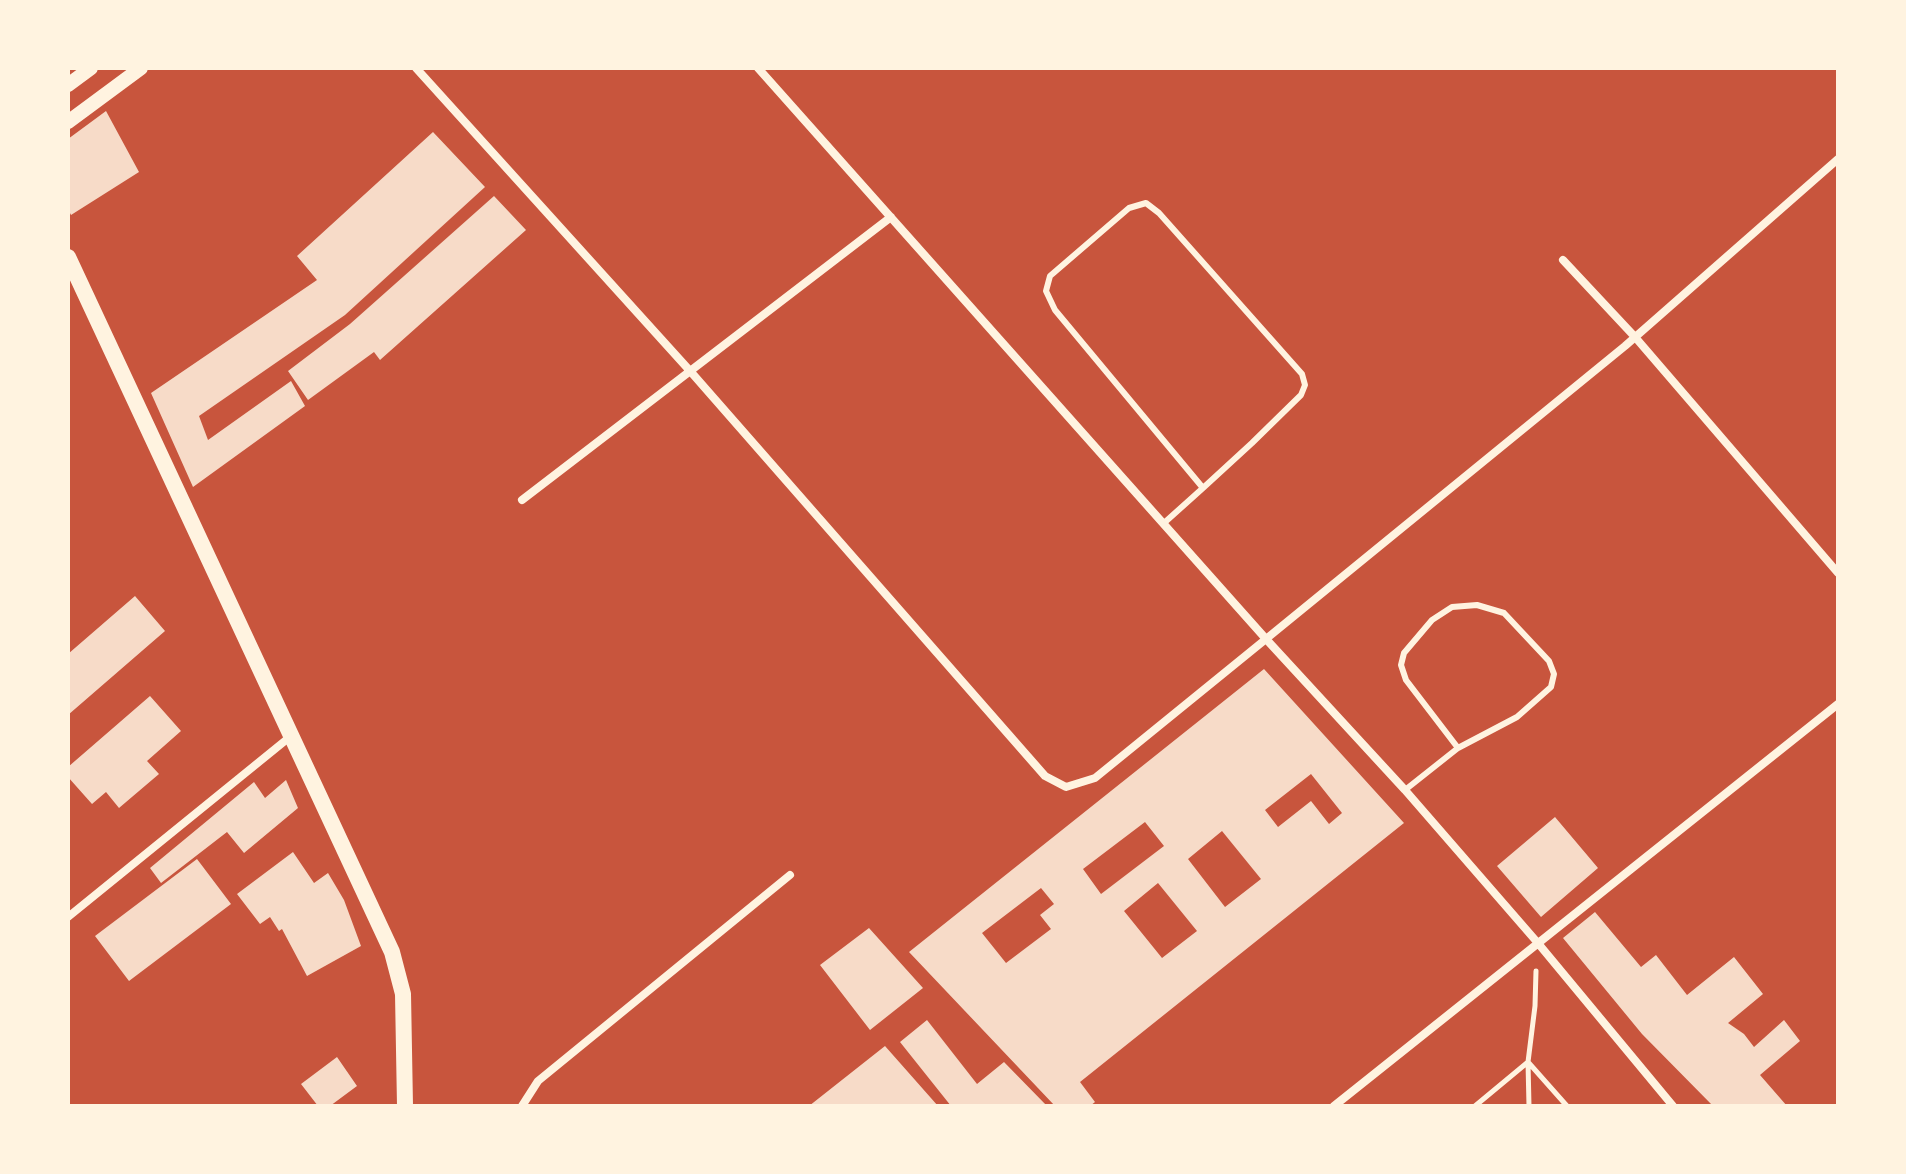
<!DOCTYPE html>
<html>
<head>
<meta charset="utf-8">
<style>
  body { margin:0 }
  #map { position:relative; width:1906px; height:1174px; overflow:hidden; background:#c8553d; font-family:"Space Grotesk",sans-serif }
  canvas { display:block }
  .frame { position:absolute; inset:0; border:70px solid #fff3e0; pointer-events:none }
</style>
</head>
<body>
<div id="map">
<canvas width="1906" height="1174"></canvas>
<div class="frame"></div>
</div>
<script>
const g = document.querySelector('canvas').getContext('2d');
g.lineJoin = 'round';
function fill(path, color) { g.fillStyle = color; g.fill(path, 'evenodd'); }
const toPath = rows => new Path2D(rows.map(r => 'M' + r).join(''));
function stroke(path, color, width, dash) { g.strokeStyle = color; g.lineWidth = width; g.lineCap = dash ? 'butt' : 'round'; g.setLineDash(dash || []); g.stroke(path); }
const building = toPath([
  [106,111,139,172,71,215,68,209,68,139],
  [433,132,485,187,345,315,199,416,208,440,291,381,305,406,193,487,151,393,317,280,297,256],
  [494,196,526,230,380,360,374,352,308,400,288,371,350,324],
  [135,596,165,631,68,715,68,654],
  [1264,669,1404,823,1080,1082,1095,1102,1090,1106,1055,1106,909,952],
  [1311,774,1342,813,1329,824,1311,801,1278,827,1265,810],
  [1145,822,1164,846,1101,894,1083,869],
  [1222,831,1261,879,1225,907,1188,859],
  [1158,883,1197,931,1162,958,1124,911],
  [1041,888,1054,904,1040,915,1051,929,1006,963,982,933],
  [150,696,181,731,147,761,159,774,119,808,106,792,92,804,68,777,68,767],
  [286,780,298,808,244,853,227,832,161,883,150,868,254,782,265,798],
  [1555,817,1598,868,1541,917,1497,866],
  [293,852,314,883,328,873,344,900,361,946,307,976,282,929,279,931,270,917,260,924,237,894],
  [197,859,231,904,129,981,95,936],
  [1595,912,1641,967,1656,955,1687,995,1734,957,1763,994,1728,1023,1744,1034,1754,1047,1784,1020,1800,1041,1760,1075,1787,1106,1713,1106,1642,1034,1563,938],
  [869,928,923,988,870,1030,820,965],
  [927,1020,977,1084,1004,1062,1047,1106,951,1106,900,1042],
  [885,1046,938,1106,809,1106],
  [337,1057,357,1086,330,1106,318,1106,301,1084]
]);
const path = toPath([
  [1475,1106,1528,1062,1567,1106],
  [1529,1106,1528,1062,1535,1006,1536,971]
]);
const service = toPath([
  [1164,523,1203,488,1252,443,1301,395,1305,385,1302,374,1159,213,1146,203,1129,208,1050,276,1046,291,1055,310,1203,488],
  [1405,790,1458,748,1517,717,1551,687,1554,674,1549,661,1504,613,1477,605,1452,607,1432,620,1404,653,1401,665,1406,680,1458,748]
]);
const minor = toPath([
  [416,68,691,372,1045,776,1066,787,1095,778,1266,639,1625,346,1838,159],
  [758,68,1266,639,1405,790,1537,942,1673,1106],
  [1563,260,1635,337,1838,573],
  [522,500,891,217],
  [68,917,291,736],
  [522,1106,538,1081,790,875],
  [1334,1106,1838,704]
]);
const tertiary = toPath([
  [68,85,91,68],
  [68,122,141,68]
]);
const secondary = toPath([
  [68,257,392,952,403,994,405,1106]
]);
fill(building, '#f7dbc8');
stroke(path, '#fff3e0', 5);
stroke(service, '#fff3e0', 6);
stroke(minor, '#fff3e0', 8);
stroke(tertiary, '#fff3e0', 14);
stroke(secondary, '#fff3e0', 16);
</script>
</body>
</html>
